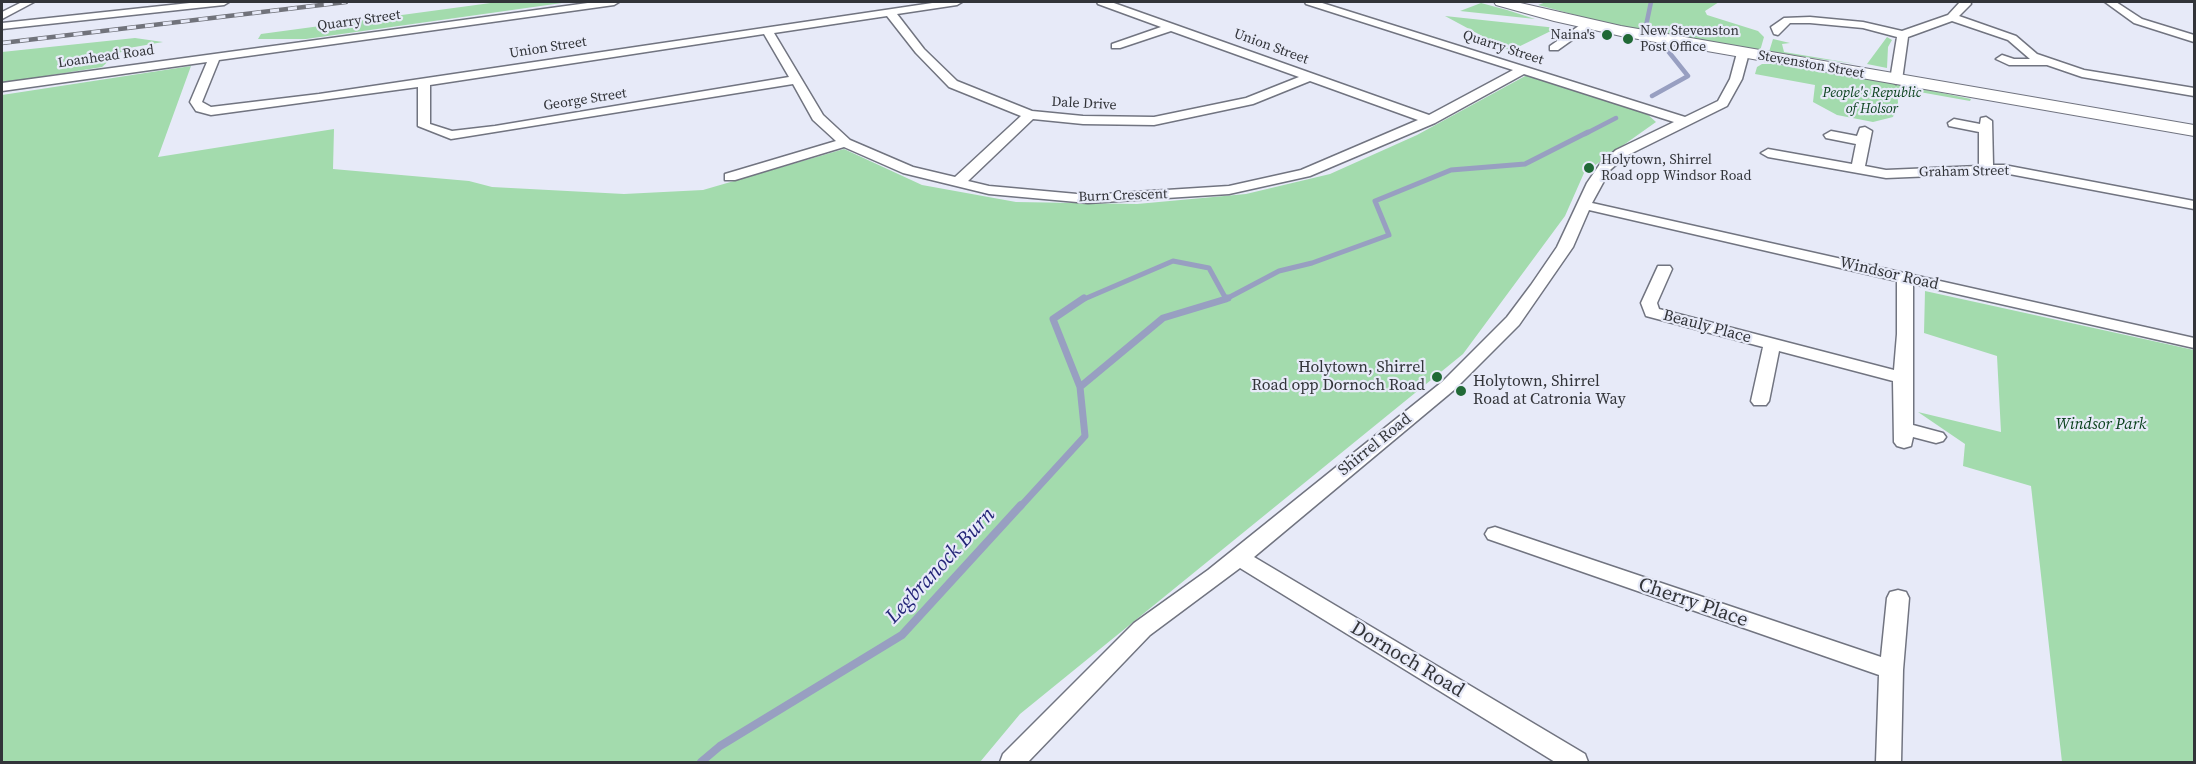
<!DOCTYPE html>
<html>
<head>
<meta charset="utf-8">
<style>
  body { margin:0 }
  #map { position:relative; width:2196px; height:764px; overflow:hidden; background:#e7eaf8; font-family:"Source Serif 4",serif }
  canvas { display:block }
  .frame { position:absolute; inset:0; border:3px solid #323439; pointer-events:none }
</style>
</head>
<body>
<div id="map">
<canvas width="2196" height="764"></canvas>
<div class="frame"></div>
</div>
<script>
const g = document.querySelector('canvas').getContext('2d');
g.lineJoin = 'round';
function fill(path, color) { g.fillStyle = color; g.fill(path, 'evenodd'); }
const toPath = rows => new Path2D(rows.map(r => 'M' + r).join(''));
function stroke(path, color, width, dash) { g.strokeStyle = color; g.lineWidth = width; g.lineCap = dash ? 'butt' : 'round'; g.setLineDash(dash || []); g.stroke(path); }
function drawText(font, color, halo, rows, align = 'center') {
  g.font = font + ' "Source Serif 4",serif'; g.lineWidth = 4.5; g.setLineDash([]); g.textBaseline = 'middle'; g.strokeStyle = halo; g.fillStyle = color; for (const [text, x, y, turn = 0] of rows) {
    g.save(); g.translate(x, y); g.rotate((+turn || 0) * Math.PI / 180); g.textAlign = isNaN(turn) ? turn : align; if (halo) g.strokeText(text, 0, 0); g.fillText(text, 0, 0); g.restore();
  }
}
const green = toPath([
  [498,2,569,2,306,39,258,39,261,34],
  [1546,2,1719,2,1705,11,1707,15,1758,31,1764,37,1760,51,1624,28,1538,5],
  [1481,3,1507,10,1535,19,1460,11],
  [1445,16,1557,28,1510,51],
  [1887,37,1892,40,1888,47,1887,68,1867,64],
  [135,38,163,42,129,48,115,55,102,67,2,83,2,52],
  [1773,39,1790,43,1782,44,1784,52,1856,64,1769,52],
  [1762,64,1774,64,1894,83,1971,99,1970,101,1897,88,1898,103,1893,117,1873,122,1837,115,1813,102,1815,85,1755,74,1757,67],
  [191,66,158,157,334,129,333,169,469,181,492,187,624,194,703,190,844,149,922,185,1016,202,1137,204,1246,194,1330,174,1417,135,1527,75,1645,112,1656,122,1584,173,1565,216,1463,354,1020,714,980,762,2,762,2,95],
  [1925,291,2194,350,2194,762,2062,762,2031,486,1963,466,1965,444,1918,412,2001,432,1997,356,1924,333]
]);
const streamFar3 = toPath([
  [1651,2,1643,40,1668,51,1688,76,1652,96],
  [1585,134,1616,118]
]);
const streamFar2 = toPath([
  [1082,300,1173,261,1209,268,1226,299,1279,271,1312,263,1389,235,1375,201,1451,170,1525,164,1588,132]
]);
const streamFar1 = toPath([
  [1226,298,1228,298],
  [1080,387,1053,319,1084,298],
  [1020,507,1085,436,1080,387,1163,318,1226,299]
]);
const stream = toPath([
  [701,762,720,746,902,635,1021,505]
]);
const street = toPath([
  [22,2,34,2,2,19,2,12,22,2],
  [199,2,229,2,224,5,2,29,2,23,199,2],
  [595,2,619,2,614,5,219,60,202,102,211,107,319,94,939,2,962,2,957,5,897,14,924,49,957,81,1032,111,1083,116,1154,117,1246,98,1299,77,1171,31,1120,48,1112,48,1112,44,1161,27,1098,4,1097,2,1111,2,1429,115,1513,70,1306,4,1305,2,1319,2,1685,117,1718,101,1730,79,1737,53,1743,50,1749,53,1742,79,1727,106,1626,156,1610,170,1592,203,2194,338,2194,348,1913,284,1913,425,1943,433,1946,437,1943,441,1936,443,1913,437,1911,446,1904,448,1897,446,1894,442,1893,381,1779,351,1769,401,1766,405,1754,405,1751,401,1763,347,1646,316,1641,303,1658,266,1670,266,1672,269,1657,303,1659,309,1894,370,1897,334,1897,281,1589,210,1573,247,1519,325,1454,390,1254,557,1585,754,1588,762,1555,762,1240,568,1150,635,1028,762,1000,762,1003,754,1134,623,1208,570,1442,382,1507,317,1531,285,1557,247,1587,183,1600,164,1616,150,1674,122,1524,74,1435,123,1310,176,1229,194,1088,203,989,194,903,173,844,147,735,180,725,180,725,174,836,141,813,120,793,84,451,139,418,126,418,87,211,115,196,111,190,102,207,62,2,91,2,83,595,2],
  [887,16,916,53,949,87,1021,116,955,177,913,167,850,140,823,115,774,33,887,16],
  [764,34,789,77,495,126,452,131,430,124,430,85,764,34],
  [1310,81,1418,120,1301,170,1229,186,1088,195,989,186,968,181,1033,119,1083,124,1154,125,1253,104,1310,81],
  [1960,2,1970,2,1971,4,1959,16,2016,36,2037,54,2084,70,2194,88,2194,96,2082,77,2047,65,2009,65,1996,59,2002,55,2014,59,2030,59,2008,40,1952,21,1908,37,1902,80,1896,84,1890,80,1897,37,1863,28,1810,23,1790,23,1778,35,1774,34,1771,27,1784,18,1810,17,1863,22,1902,31,1948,15,1960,2],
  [2105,2,2116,2,2142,19,2194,35,2194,42,2134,23,2105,2],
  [1583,23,1593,25,1558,50,1550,50,1550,46,1583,23],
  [1986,117,1992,121,1993,165,2004,165,2194,201,2194,209,2004,173,1886,178,1768,157,1761,153,1768,149,1852,164,1856,144,1826,138,1824,135,1831,131,1857,136,1860,128,1865,127,1872,131,1865,166,1886,170,1979,166,1979,132,1949,126,1948,123,1954,119,1980,124,1981,118,1986,117],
  [1495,527,1881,657,1887,598,1890,592,1898,590,1906,592,1909,598,1903,670,1901,762,1876,762,1879,675,1488,539,1485,534,1488,529,1495,527]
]);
const secondary = toPath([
  [1494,2,1516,2,1621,26,2194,125,2194,136,1621,36,1554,21,1496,5,1494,2]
]);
const rail = toPath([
  [2,43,346,2]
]);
const markers = [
  [1607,35,6,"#206936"],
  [1628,39,6,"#206936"],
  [1589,168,6,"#206936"],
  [1437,377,6,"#206936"],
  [1461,391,6,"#206936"]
];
const farStreetnames = [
  ["Quarry Street",359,21,-8],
  ["Union Street",1271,47,20],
  ["Union Street",548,48,-9],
  ["Quarry Street",1503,48,18],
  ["Loanhead Road",106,57,-8],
  ["Stevenston Street",1811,65,10],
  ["George Street",585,100,-9],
  ["Dale Drive",1084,104,3],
  ["Graham Street",1964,172,-1],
  ["Burn Crescent",1123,196,-2]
];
const farPoinames = [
  ["New Stevenston",1640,31],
  ["Post Office",1640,47],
  ["Naina's",1595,35,"right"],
  ["Holytown, Shirrel",1601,160],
  ["Road opp Windsor Road",1601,176]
];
const farParknames = [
  ["People's Republic",1872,93],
  ["of Holsor",1872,109]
];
const streetNames = [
  ["Windsor Road",1889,274,13],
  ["Beauly Place",1707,327,15],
  ["Shirrel Road",1375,445,-39]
];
const poiNames = [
  ["Holytown, Shirrel",1425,368],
  ["Road opp Dornoch Road",1425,386],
  ["Holytown, Shirrel",1473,382,"left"],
  ["Road at Catronia Way",1473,400,"left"]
];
const parkNames = [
  ["Windsor Park",2101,425]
];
const nearStreetnames = [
  ["Cherry Place",1693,603,19],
  ["Dornoch Road",1407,660,31]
];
const nearWaternames = [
  ["Legbranock Burn",941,566,-47]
];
fill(green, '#a3dbad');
stroke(streamFar3, '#989fc1', 4.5);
stroke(streamFar2, '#989fc1', 5);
stroke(streamFar1, '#989fc1', 7);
stroke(stream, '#989fc1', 8);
stroke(street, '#717480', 3);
stroke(secondary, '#717480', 2);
fill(street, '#fff');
fill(secondary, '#fff');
stroke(rail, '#71737b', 4.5);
stroke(rail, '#e7eaf8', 3, [9]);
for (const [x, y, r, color] of markers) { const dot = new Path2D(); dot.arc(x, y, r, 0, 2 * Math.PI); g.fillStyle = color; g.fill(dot); stroke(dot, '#e7eaf8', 2); }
drawText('14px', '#323439', '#e7eaf8', farStreetnames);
drawText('14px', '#323439', '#e7eaf8', farPoinames, 'left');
drawText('italic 14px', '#0a411d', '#e7eaf8', farParknames);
drawText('16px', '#323439', '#e7eaf8', streetNames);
drawText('16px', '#323439', '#e7eaf8', poiNames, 'right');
drawText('italic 16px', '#0a411d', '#e7eaf8', parkNames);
drawText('20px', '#323439', '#e7eaf8', nearStreetnames);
drawText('italic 21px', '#242578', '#e7eaf8', nearWaternames);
</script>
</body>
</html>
